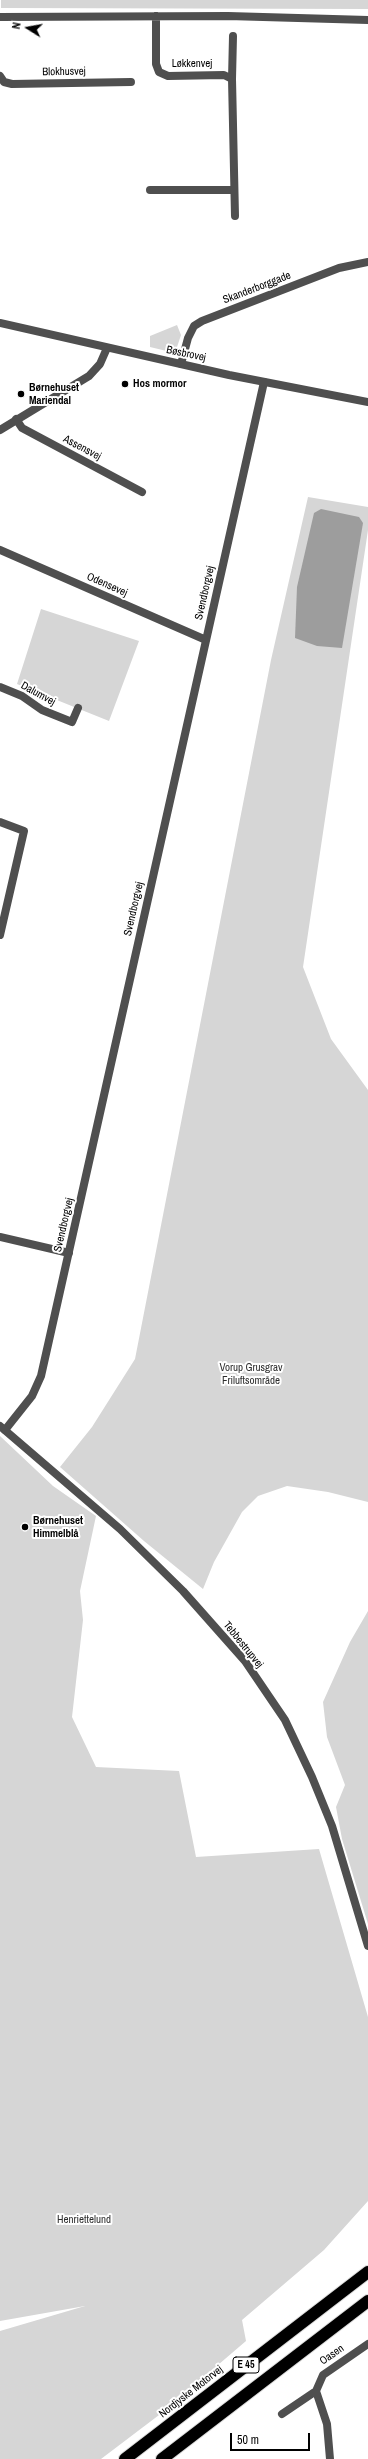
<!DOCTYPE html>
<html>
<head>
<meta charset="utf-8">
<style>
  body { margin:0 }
  #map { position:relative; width:368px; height:2459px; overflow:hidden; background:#fff; font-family:"Archivo Narrow",sans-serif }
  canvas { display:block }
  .north { position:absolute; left:8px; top:8px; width:40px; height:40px; -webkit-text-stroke:3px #fff; paint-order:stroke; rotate:281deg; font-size:11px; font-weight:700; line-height:16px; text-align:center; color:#000 }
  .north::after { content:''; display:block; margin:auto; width:14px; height:18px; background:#000; clip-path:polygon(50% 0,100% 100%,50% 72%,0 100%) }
  .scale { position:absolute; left:230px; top:2433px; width:80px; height:18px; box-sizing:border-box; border:2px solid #000; border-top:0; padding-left:5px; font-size:12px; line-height:14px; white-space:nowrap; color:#000; -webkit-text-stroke:3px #fff; paint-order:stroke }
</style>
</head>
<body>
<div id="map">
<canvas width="368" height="2459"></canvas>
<div class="north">N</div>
<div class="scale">50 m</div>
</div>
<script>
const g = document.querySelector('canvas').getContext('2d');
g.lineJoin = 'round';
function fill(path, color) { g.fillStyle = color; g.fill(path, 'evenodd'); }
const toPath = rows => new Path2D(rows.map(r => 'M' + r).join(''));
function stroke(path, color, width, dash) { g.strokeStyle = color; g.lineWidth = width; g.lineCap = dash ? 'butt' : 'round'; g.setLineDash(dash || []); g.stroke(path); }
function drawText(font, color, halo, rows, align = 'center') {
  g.font = font + ' "Archivo Narrow",sans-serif'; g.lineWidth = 4; g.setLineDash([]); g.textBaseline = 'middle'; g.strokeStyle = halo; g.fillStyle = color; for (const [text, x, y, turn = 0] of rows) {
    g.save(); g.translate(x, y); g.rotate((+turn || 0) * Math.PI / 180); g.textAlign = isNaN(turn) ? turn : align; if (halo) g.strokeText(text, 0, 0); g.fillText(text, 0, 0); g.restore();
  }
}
const green = toPath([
  [1,0,368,0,368,9,1,8],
  [177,325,181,335,175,353,150,347,150,336],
  [308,497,368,507,368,530,303,967,331,1039,368,1090,368,1502,328,1492,287,1486,258,1496,242,1512,214,1562,203,1589,144,1541,60,1467,92,1427,135,1359,271,660],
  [41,609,139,641,109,721,17,684],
  [0,1436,53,1486,96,1516,80,1591,83,1620,72,1717,96,1767,179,1771,196,1857,319,1849,368,2017,368,2201,324,2250,242,2320,246,2341,163,2412,101,2459,0,2459,0,2331,85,2306,0,2321],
  [368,1611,368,1924,342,1839,336,1807,345,1785,327,1737,323,1702,350,1642]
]);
const water = toPath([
  [321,509,359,517,363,523,342,648,317,646,295,638,297,587,314,513]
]);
const minor = toPath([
  [156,16,156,64,159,72,168,76,224,75,232,79,235,216],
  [0,17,228,16,368,20],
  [0,76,4,82,12,84,131,82],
  [232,79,233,36],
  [150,190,234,190],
  [181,364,188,338,194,326,202,321,339,268,368,262],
  [16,419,22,428,142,492],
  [0,430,89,376,100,364,107,348],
  [0,550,206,640],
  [0,687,22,696,42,710,72,722,78,708],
  [0,822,24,831,0,935],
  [0,1237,69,1253],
  [5,1430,32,1396,41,1376,264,382],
  [316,2391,327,2424,330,2459],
  [282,2414,316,2391,323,2375,368,2344]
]);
const tertiary = toPath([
  [0,323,229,375,368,402],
  [0,1426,120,1529,183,1591,245,1661,285,1720,312,1777,332,1826,368,1946]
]);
const motorway = toPath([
  [125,2459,368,2272],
  [162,2459,368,2301]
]);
const markers = [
  [125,384,4,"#000"],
  [21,394,4,"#000"],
  [25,1527,4,"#000"]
];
const shields = [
  [246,2365,26]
];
const shieldNames = [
  ["E 45",246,2365]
];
const streetNames = [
  ["Løkkenvej",192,64],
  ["Blokhusvej",64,72,-1],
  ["Skanderborggade",257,288,-21],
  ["Bøsbrovej",186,354,12],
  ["Assensvej",82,448,28],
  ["Odensevej",107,585,24],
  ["Svendborgvej",205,593,-77],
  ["Dalumvej",38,694,29],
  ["Svendborgvej",134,909,-77],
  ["Svendborgvej",64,1225,-77],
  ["Tebbestrupvej",243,1645,51],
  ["Oasen",332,2355,-35],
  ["Nordjyske Motorvej",191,2392,-38]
];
const poiNames = [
  ["Hos mormor",133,384],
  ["Børnehuset",29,388],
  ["Mariendal",29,401],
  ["Børnehuset",33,1521],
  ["Himmelblå",33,1534]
];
const parkNames = [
  ["Vorup Grusgrav",251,1368],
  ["Friluftsområde",251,1381],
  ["Henriettelund",84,2220]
];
fill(green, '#d6d6d6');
fill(water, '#9d9d9d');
stroke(motorway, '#dbdbdb', 14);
stroke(minor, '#4f4f4f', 8);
stroke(tertiary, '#4f4f4f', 8);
stroke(motorway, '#000', 12);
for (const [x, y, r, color] of markers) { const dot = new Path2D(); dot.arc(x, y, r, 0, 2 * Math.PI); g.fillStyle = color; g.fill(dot); stroke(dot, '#fff', 1.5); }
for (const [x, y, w] of shields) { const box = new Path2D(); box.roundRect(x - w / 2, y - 8, w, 16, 3); g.fillStyle = '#fff'; g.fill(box); stroke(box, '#000', 1); }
drawText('bold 10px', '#000', null, shieldNames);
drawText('11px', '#000', '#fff', streetNames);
drawText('bold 11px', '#000', '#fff', poiNames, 'left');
drawText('11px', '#2d2d2d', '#fff', parkNames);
</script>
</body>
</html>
